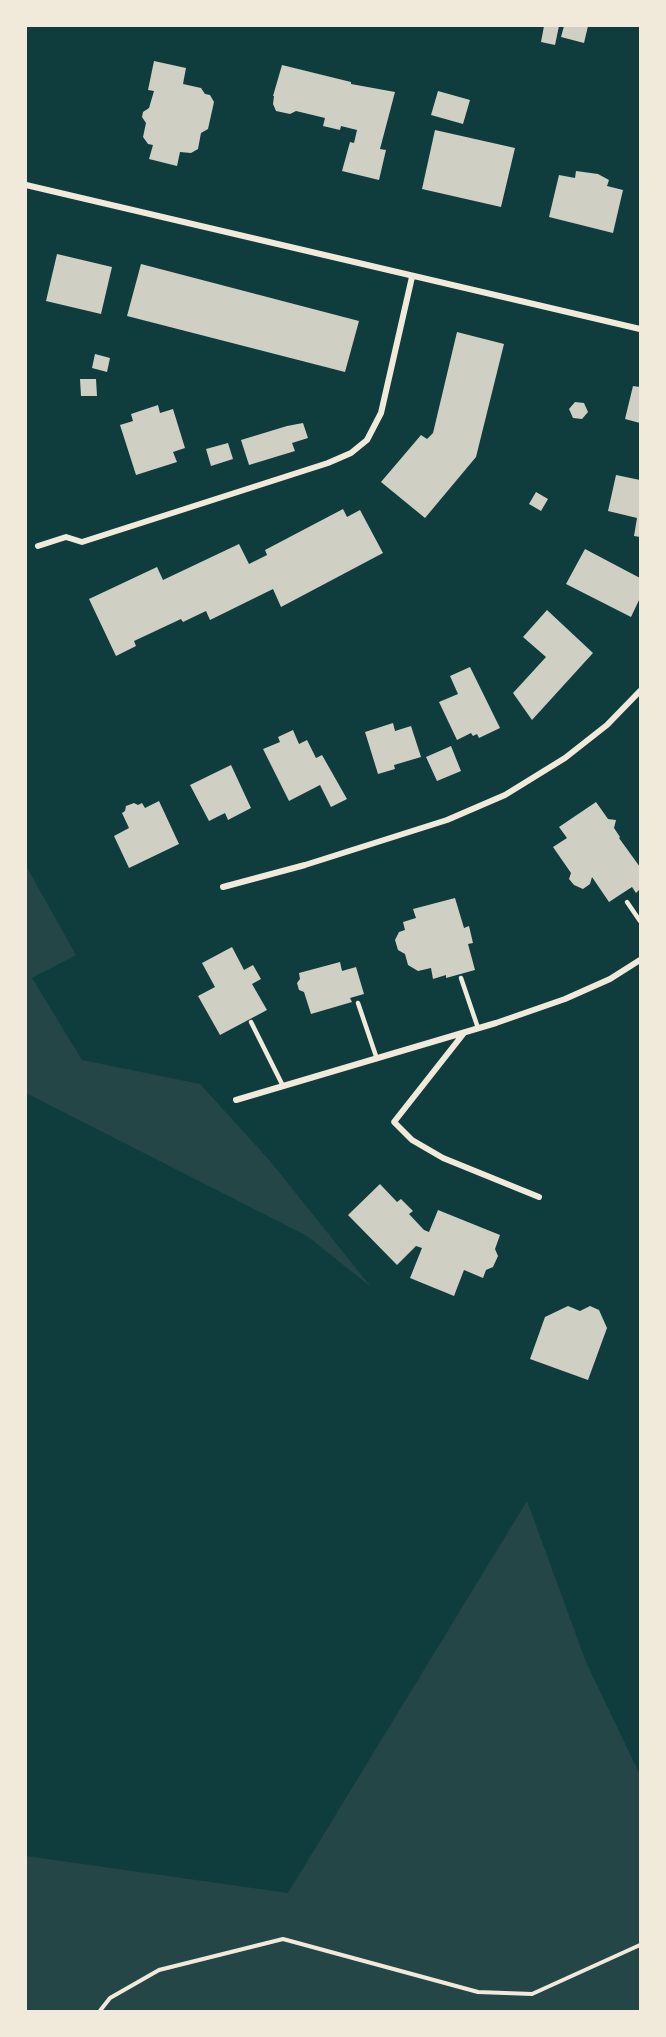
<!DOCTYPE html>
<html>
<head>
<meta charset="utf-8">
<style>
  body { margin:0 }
  #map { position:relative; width:666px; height:2037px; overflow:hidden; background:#0f3d3e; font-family:Barlow,sans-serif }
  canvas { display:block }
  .frame { position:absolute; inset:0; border:27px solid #f1e9da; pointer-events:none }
</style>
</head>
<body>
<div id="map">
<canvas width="666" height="2037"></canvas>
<div class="frame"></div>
</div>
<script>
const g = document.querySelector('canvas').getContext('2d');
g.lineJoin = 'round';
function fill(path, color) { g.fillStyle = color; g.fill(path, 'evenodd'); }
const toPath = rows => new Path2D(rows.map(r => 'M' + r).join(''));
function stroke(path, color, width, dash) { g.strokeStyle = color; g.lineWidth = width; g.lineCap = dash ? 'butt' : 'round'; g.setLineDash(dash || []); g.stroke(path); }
const green = toPath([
  [26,866,76,955,32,978,82,1060,200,1084,270,1161,371,1287,307,1236,26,1093],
  [527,1501,586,1662,640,1775,640,2011,26,2012,26,1856,288,1893]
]);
const building = toPath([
  [544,26,559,26,555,45,541,42],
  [564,26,588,26,584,43,561,37],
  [154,61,186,68,183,84,201,88,205,94,210,95,214,102,208,129,201,133,198,149,191,153,180,152,177,166,149,159,153,145,148,144,143,137,146,123,142,117,143,112,149,108,154,91,148,90],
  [282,65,351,82,351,84,395,92,380,149,386,150,379,180,342,171,350,142,354,143,357,130,341,126,340,130,323,126,325,118,296,111,290,114,276,111,273,104,274,96,273,96],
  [438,91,470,100,463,124,431,115],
  [435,130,515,148,501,207,422,189],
  [576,171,598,174,609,180,607,186,623,190,613,233,549,217,559,175,575,178],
  [57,254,112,267,101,314,46,301],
  [141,264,359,321,345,372,127,316],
  [457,332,504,344,476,457,425,518,381,482,421,435,427,439,433,433],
  [95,354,110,358,107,372,92,368],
  [80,379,96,379,97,396,81,396],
  [633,386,640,387,640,423,625,419],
  [575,402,584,403,588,412,582,419,573,418,569,409],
  [158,405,160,413,173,409,185,448,173,452,177,462,136,475,120,425,133,421,131,414],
  [303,423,308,438,292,443,295,451,249,465,241,440,287,426],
  [228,443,233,459,211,466,206,449],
  [616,475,640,480,640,537,634,536,637,518,608,511],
  [536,492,548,499,541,511,529,504],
  [343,509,347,517,360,510,383,553,281,607,273,589,210,620,206,611,183,622,181,619,134,641,136,646,116,656,89,599,157,567,163,580,239,544,249,564,267,555,265,550],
  [585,549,640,578,640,598,631,617,566,584],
  [547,610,593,653,532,720,513,693,546,657,523,637],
  [470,667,500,728,479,738,477,734,473,736,471,733,457,740,439,702,458,694,450,676],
  [393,723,395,731,411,726,421,757,394,765,395,769,378,774,365,732],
  [293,730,299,744,307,740,316,758,322,755,347,799,331,807,320,785,289,801,263,749,280,742,278,737],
  [451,746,461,771,437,781,426,757],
  [231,765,251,808,228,820,225,813,209,821,190,785],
  [159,801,179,844,129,868,114,836,129,828,122,813,125,811,126,806,134,803,138,805,142,803,145,808],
  [596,802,608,819,616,820,614,828,620,837,619,838,640,867,640,889,636,893,632,887,609,902,592,877,590,884,583,889,574,885,569,879,571,873,553,847,567,838,559,827],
  [455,898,464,928,469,926,473,943,468,944,475,970,446,978,446,975,433,979,431,968,418,971,408,965,405,954,398,950,395,940,399,932,405,930,403,922,416,918,413,909],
  [232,947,244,970,253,965,261,979,252,984,267,1010,220,1035,198,996,215,987,202,963],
  [340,962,342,971,356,967,364,994,350,998,352,1002,311,1014,304,992,299,990,297,983,300,979,299,973],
  [380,1184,397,1202,401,1199,413,1211,409,1214,424,1230,429,1232,438,1210,500,1235,495,1249,498,1256,493,1267,486,1270,483,1278,464,1270,454,1296,410,1278,422,1248,416,1246,397,1265,348,1215],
  [568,1306,580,1311,590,1306,599,1310,607,1328,588,1380,530,1359,545,1317]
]);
const path = toPath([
  [99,2012,110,1998,159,1970,283,1939,478,1992,532,1994,640,1945]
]);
const service = toPath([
  [627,902,640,921],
  [461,978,478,1028],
  [358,1003,377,1059],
  [251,1022,283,1086]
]);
const minor = toPath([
  [26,185,640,329],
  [38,546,66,537,82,542,328,463,351,453,367,440,381,413,412,277],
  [223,887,305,865,447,820,505,795,565,758,607,725,640,691],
  [464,1033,394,1122,412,1140,443,1158,539,1197],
  [236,1100,496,1023,565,999,610,979,640,960]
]);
fill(green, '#244646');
fill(building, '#cfcfc3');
stroke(path, '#f1e9da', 4);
stroke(service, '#f1e9da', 4.5);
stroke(minor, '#f1e9da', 6);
</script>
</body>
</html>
